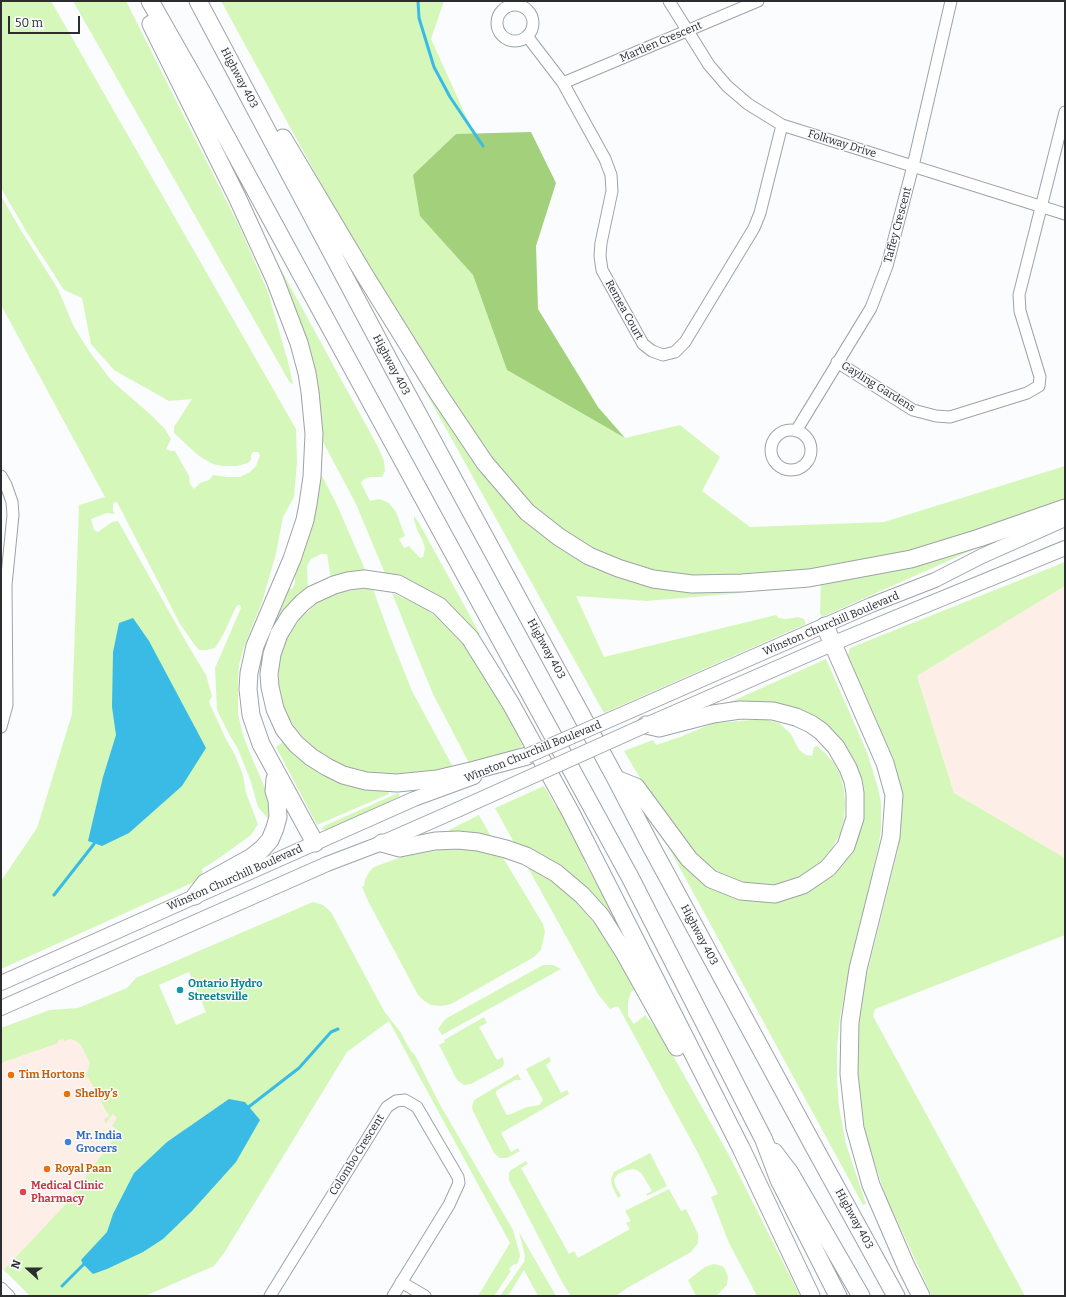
<!DOCTYPE html>
<html>
<head>
<meta charset="utf-8">
<style>
  body { margin:0 }
  #map { position:relative; width:1066px; height:1297px; overflow:hidden; background:#fafcfe; font-family:Bitter,serif }
  canvas { display:block }
  .frame { position:absolute; inset:0; border:2px solid #2b2d2f; pointer-events:none }
  .north { position:absolute; left:8px; top:1249px; width:40px; height:40px; -webkit-text-stroke:3px #fafcfe; paint-order:stroke; rotate:291deg; font-size:11px; font-weight:700; line-height:16px; text-align:center; color:#2b2d2f }
  .north::after { content:''; display:block; margin:auto; width:14px; height:18px; background:#2b2d2f; clip-path:polygon(50% 0,100% 100%,50% 72%,0 100%) }
  .scale { position:absolute; left:8px; top:16px; width:72px; height:18px; box-sizing:border-box; border:2px solid #2b2d2f; border-top:0; padding-left:5px; font-size:12px; line-height:14px; white-space:nowrap; color:#2b2d2f; -webkit-text-stroke:3px #fafcfe; paint-order:stroke }
</style>
</head>
<body>
<div id="map">
<canvas width="1066" height="1297"></canvas>
<div class="frame"></div>
<div class="north">N</div>
<div class="scale">50 m</div>
</div>
<script>
const g = document.querySelector('canvas').getContext('2d');
g.lineJoin = 'round';
function fill(path, color) { g.fillStyle = color; g.fill(path, 'evenodd'); }
const toPath = rows => new Path2D(rows.map(r => 'M' + r).join(''));
function stroke(path, color, width, dash) { g.strokeStyle = color; g.lineWidth = width; g.lineCap = dash ? 'butt' : 'round'; g.setLineDash(dash || []); g.stroke(path); }
function drawText(font, color, halo, rows, align = 'center') {
  g.font = font + ' Bitter,serif'; g.lineWidth = 3; g.setLineDash([]); g.textBaseline = 'middle'; g.strokeStyle = halo; g.fillStyle = color; for (const [text, x, y, turn = 0] of rows) {
    g.save(); g.translate(x, y); g.rotate((+turn || 0) * Math.PI / 180); g.textAlign = isNaN(turn) ? turn : align; if (halo) g.strokeText(text, 0, 0); g.fillText(text, 0, 0); g.restore();
  }
}
const commercial = toPath([
  [1065,586,1065,858,954,793,917,676],
  [66,1009,130,1122,69,1208,6,1273,1,1268,1,1028,50,1010]
]);
const green = toPath([
  [1,1,51,1,296,429,297,463,294,497,283,517,276,554,262,602,244,647,239,665,238,680,238,714,243,735,249,751,271,802,269,820,258,807,250,779,237,747,230,736,217,710,215,668,241,608,240,605,238,605,236,607,223,635,215,648,206,650,199,650,194,644,180,624,117,502,115,502,113,504,113,511,115,514,107,513,91,519,94,530,98,532,112,522,118,521,189,647,206,675,212,696,209,702,226,739,235,755,243,775,246,793,258,824,251,835,218,859,202,869,203,878,1,969,1,881,37,828,72,714,79,505,105,497,1,305,1,196,22,232,58,289,74,327,89,351,111,380,151,415,165,429,171,439,166,449,171,451,175,451,189,476,190,484,194,489,200,483,209,480,213,475,227,477,240,477,250,472,256,466,260,455,258,452,253,452,251,455,251,460,248,463,237,466,223,466,213,464,199,456,174,433,174,427,192,399,169,401,114,370,91,344,82,298,64,290,26,231,1,188],
  [73,1,126,1,240,228,268,292,288,362,293,384,290,383],
  [221,1,444,1,431,39,474,134,456,134,421,216,473,275,507,370,625,438,680,425,720,457,702,491,750,527,884,522,1065,466,1065,500,917,551,815,570,707,577,662,572,634,565,584,546,539,514,498,468,404,325,342,222],
  [272,253,378,447,384,461,385,471,382,477,370,477,364,479,361,483,370,501,379,499,389,503,396,512,405,536,399,539,404,548,409,546,420,558,423,557,425,548,422,539,418,532,414,520,414,516,419,523,480,634,475,636,386,576,356,504,321,438],
  [391,332,463,438,577,555,741,589,741,593,647,601,576,596,604,657,776,615,779,618,786,619,798,617,804,619,806,624,604,713,434,407],
  [320,472,337,505,367,574,331,580,327,554,321,554,311,559,307,566,308,592,276,627,272,624,288,589,292,589,295,584,295,574,309,535],
  [980,546,946,562,822,617,820,613,821,582],
  [1065,562,1065,586,917,676,954,793,1065,858,1065,935,875,1009,873,1016,1025,1296,932,1296,887,1199,869,1148,861,1110,857,1071,859,1016,863,990,898,849,902,811,901,798,892,762,877,721,853,669,848,663,848,655,850,648],
  [360,589,373,589,390,636,412,691,453,767,419,774,376,776,345,767,324,755,313,747,302,736,288,718,280,696,278,684,279,662,282,649,287,637,301,618,316,604,330,596,346,591],
  [392,593,421,606,439,618,463,641,514,723,512,724,523,746,510,752,469,763,433,694,414,648],
  [826,659,867,752,878,788,881,803,881,830,879,843,845,992,840,1017,837,1047,837,1078,839,1107,846,1144,866,1204,863,1205,663,837,705,882,801,893,858,820,831,734,726,704],
  [764,719,779,723,791,734,799,750,806,755,812,756,814,747,817,746,825,753,834,763,840,775,844,789,845,804,844,819,840,834,830,851,816,867,802,877,785,884,766,887,750,887,715,873,689,848,647,790,624,751,653,740,656,745,680,737,714,723],
  [283,742,287,743,388,789,389,794,317,825,276,747],
  [544,786,556,807,559,807,587,860,585,863,635,952,615,925,516,846,495,808],
  [398,793,400,796,361,815,327,830,321,829,324,826],
  [479,815,493,840,451,834,449,830],
  [439,846,454,846,502,856,543,924,545,932,541,950,534,957,451,1004,442,1006,431,1005,423,1000,418,995,368,901,362,887,364,886,365,880,369,872,374,867,401,857,439,850],
  [527,866,553,881,574,898,599,929,636,989,631,992,628,1002,628,1016,634,1024,645,1015,662,1036,730,1157,800,1296,757,1296,729,1243,711,1197,718,1194,698,1153,618,1006,610,1009,598,994],
  [313,902,323,905,331,912,384,1011,401,1033,410,1050,415,1055,439,1103,513,1230,520,1255,518,1263,515,1265,514,1264,509,1269,511,1271,494,1296,478,1296,510,1243,389,1021,347,1052,224,1253,214,1266,145,1296,30,1296,4,1270,66,1204,119,1131,112,1126,117,1118,113,1114,106,1123,105,1123,104,1119,109,1116,88,1077,81,1080,81,1077,87,1073,90,1063,81,1045,76,1041,70,1039,64,1041,63,1039,57,1041,58,1043,1,1063,1,1028,50,1010,78,1008,127,988,136,978],
  [189,972,206,1012,176,1025,159,985],
  [543,965,553,965,561,969,442,1035,438,1029,443,1022,447,1018],
  [484,1017,487,1023,479,1027,497,1060,503,1057,504,1064,502,1067,471,1084,464,1085,457,1080,439,1045,445,1042,444,1040],
  [549,1057,551,1061,546,1065,561,1093,567,1090,569,1094,501,1133,511,1152,518,1148,520,1151,507,1158,500,1158,494,1153,473,1111,472,1107,474,1100,518,1074,521,1080,515,1080,496,1091,496,1094,505,1112,507,1115,511,1114,527,1107,539,1105,541,1103,543,1100,526,1069],
  [650,1153,667,1186,647,1196,646,1194,652,1191,642,1174,637,1170,632,1169,625,1171,618,1174,615,1178,614,1181,616,1187,621,1196,618,1198,612,1186,611,1179,612,1176,614,1172],
  [526,1161,528,1164,521,1168,569,1254,574,1251,578,1258,630,1229,626,1223,631,1221,625,1211,669,1189,681,1211,686,1209,698,1234,698,1243,691,1252,627,1288,616,1296,571,1296,563,1284,509,1180,509,1173,511,1170],
  [519,1232,556,1296,538,1296,524,1270,508,1296,500,1296,524,1262,525,1256],
  [714,1264,722,1266,725,1269,728,1277,727,1285,716,1296,696,1296,688,1280,705,1267]
]);
const forest = toPath([
  [531,132,556,183,536,246,538,309,598,407,625,438,507,370,473,275,420,216,413,175,456,134]
]);
const water = toPath([
  [133,618,149,641,206,748,182,786,129,833,102,846,88,841,103,777,116,735,112,707,113,652,119,623],
  [229,1099,245,1102,260,1120,236,1162,192,1211,163,1239,143,1252,107,1269,93,1274,83,1264,81,1260,107,1232,113,1214,134,1173,167,1142]
]);
const stream = toPath([
  [418,1,419,18,434,67,450,97,483,146],
  [54,895,94,844],
  [246,1109,299,1068,331,1032,338,1029],
  [62,1286,86,1262]
]);
const minor = toPath([
  [669,1,709,65,727,86,748,104,782,125,1065,214],
  '497 23a18 18 0 1 1 36 0a18 18 0 1 1-36 0Z',
  [527,36,563,83,605,159,611,175,612,191,601,243,600,256,602,270,643,344,652,351,663,355,675,352,685,342,754,228,760,213,782,125],
  [563,83,758,1],
  [837,362,913,410,936,416,950,417,1027,393,1039,386,1040,377,1020,311,1019,295,1065,112],
  '771 450a20 20 0 1 1 40 0a20 20 0 1 1-40 0Z',
  [796,431,871,308,887,266,913,166,951,1],
  [1,476,6,485,12,502,13,515,6,585,7,705,1,727],
  [401,1282,425,1296],
  [1,1288,9,1296],
  [270,1296,387,1107,396,1101,405,1100,417,1107,458,1177,459,1183,449,1205,393,1296]
]);
const major = toPath([
  [639,707,871,605,935,580,982,556,1065,519],
  [646,725,839,641,1065,548],
  [1,983,351,827,414,799,474,777],
  [1,1008,327,864,382,843,457,810]
]);
const highway = toPath([
  [150,1,204,96,630,877,764,1140,779,1180,838,1296],
  [198,1,400,381,616,779,652,848,813,1145,896,1296],
  [151,24,237,197,275,280,299,343,307,373,310,392,314,434,312,477,308,504,305,520,292,559,255,646,249,673,248,689,251,715,261,744,315,843],
  [283,138,364,274,438,393,485,463,527,512,559,537,589,556,618,568,653,579,692,584,742,583,809,578,911,559,979,538,1065,508],
  [825,626,885,763,894,795,891,837,858,969,850,1022,849,1074,855,1128,871,1185,906,1266,921,1296],
  [527,756,475,770,437,779,397,783,366,781,343,775,327,767,311,757,296,744,284,729,275,709,270,687,269,674,272,654,279,634,290,616,302,603,312,595,334,585,348,581,364,579,398,584,439,606,470,638,511,704,571,813,741,1148,811,1296],
  [616,779,636,787,689,859,711,879,741,891,775,894,803,885,828,868,846,846,855,818,855,793,853,781,848,768,836,747,821,731,811,724,796,717,773,711,740,710,713,714,659,728,646,725],
  [382,843,400,848,435,841,458,840,478,842,506,849,526,856,556,873,582,895,601,916,625,954,677,1047],
  [195,896,205,883,252,857,262,849,270,840,275,828,278,817,277,800,274,791,275,779],
  [774,1152,790,1173,861,1296]
]);
const majorBridge = toPath([
  [527,756,639,707],
  [457,810,646,725]
]);
const markers = [
  [180,990,4,"#0f9aa8"],
  [11,1075,4,"#e8710a"],
  [67,1094,4,"#e8710a"],
  [68,1142,4,"#3f7fe0"],
  [47,1169,4,"#e8710a"],
  [23,1192,4,"#e0444e"]
];
const streetNames = [
  ["Martlen Crescent",661,42,-23],
  ["Highway 403",239,78,62],
  ["Folkway Drive",842,144,17],
  ["Taffey Crescent",898,225,-75],
  ["Remea Court",624,310,61],
  ["Highway 403",391,365,62],
  ["Gayling Gardens",878,387,32],
  ["Winston Churchill Boulevard",831,624,-23],
  ["Highway 403",546,649,61],
  ["Winston Churchill Boulevard",533,752,-22],
  ["Winston Churchill Boulevard",235,878,-24],
  ["Highway 403",699,935,62],
  ["Colombo Crescent",357,1155,-58],
  ["Highway 403",854,1219,61]
];
const cultureNames = [
  ["Ontario Hydro",188,984],
  ["Streetsville",188,997]
];
const foodNames = [
  ["Tim Hortons",19,1075],
  ["Shelby’s",75,1094],
  ["Royal Paan",55,1169]
];
const shopNames = [
  ["Mr. India",76,1136],
  ["Grocers",76,1149]
];
const healthNames = [
  ["Medical Clinic",31,1186],
  ["Pharmacy",31,1199]
];
fill(commercial, '#fdeee8');
fill(green, '#d6f7ba');
fill(forest, '#a3d07a');
fill(water, '#3abbe5');
stroke(stream, '#3abbe5', 3);
stroke(minor, '#9ea3a8', 13);
stroke(major, '#9ea3a8', 16);
stroke(highway, '#9ea3a8', 19);
stroke(minor, '#fff', 11);
stroke(major, '#fff', 14);
stroke(highway, '#fff', 17);
stroke(majorBridge, '#9ea3a8', 16, []);
stroke(majorBridge, '#fff', 14);
for (const [x, y, r, color] of markers) { const dot = new Path2D(); dot.arc(x, y, r, 0, 2 * Math.PI); g.fillStyle = color; g.fill(dot); stroke(dot, '#fafcfe', 1.5); }
drawText('11px', '#2b2d2f', '#fafcfe', streetNames);
drawText('bold 11px', '#0d838f', '#fafcfe', cultureNames, 'left');
drawText('bold 11px', '#c56008', '#fafcfe', foodNames, 'left');
drawText('bold 11px', '#366cbe', '#fafcfe', shopNames, 'left');
drawText('bold 11px', '#be3a42', '#fafcfe', healthNames, 'left');
</script>
</body>
</html>
